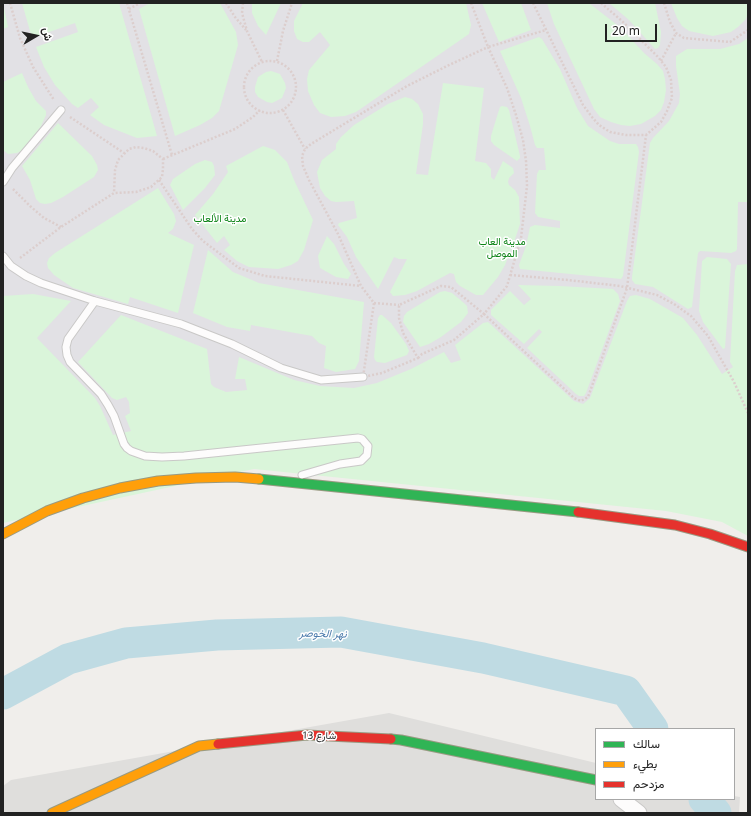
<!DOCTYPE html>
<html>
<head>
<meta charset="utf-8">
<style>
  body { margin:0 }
  #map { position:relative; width:751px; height:816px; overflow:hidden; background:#f0eeeb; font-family:"Noto Sans",Vazirmatn,sans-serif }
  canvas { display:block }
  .frame { position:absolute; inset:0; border:4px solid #222; pointer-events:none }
  .legend { position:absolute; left:595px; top:728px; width:140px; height:72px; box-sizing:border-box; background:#fff; border:1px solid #a7a7a7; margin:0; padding:5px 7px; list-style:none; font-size:12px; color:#222 }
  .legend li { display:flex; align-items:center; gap:8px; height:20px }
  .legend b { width:20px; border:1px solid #a7a7a7 }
  .north { position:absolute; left:16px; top:16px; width:40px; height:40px; -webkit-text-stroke:3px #fff; paint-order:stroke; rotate:81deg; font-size:11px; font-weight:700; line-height:16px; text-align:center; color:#222 }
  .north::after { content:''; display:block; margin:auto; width:14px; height:18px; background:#222; clip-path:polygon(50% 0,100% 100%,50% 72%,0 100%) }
  .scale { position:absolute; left:605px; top:24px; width:52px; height:18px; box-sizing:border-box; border:2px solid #222; border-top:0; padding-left:5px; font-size:12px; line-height:14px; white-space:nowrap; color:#222; -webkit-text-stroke:3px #fff; paint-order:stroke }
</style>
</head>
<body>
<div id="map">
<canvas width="751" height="816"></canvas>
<div class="frame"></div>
<ul class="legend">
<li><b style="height:5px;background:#30b455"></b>سالك</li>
<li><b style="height:5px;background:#ff9f0a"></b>بطيء</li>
<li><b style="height:5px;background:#e5322d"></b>مزدحم</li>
</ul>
<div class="north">ش</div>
<div class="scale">20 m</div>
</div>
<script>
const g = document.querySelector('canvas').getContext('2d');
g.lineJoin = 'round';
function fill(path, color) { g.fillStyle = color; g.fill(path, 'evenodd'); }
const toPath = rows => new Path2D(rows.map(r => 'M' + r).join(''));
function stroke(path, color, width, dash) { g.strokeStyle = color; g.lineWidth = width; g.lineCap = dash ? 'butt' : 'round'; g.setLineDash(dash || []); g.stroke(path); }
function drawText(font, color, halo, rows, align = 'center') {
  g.font = font + ' "Noto Sans",Vazirmatn,sans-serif'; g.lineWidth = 3; g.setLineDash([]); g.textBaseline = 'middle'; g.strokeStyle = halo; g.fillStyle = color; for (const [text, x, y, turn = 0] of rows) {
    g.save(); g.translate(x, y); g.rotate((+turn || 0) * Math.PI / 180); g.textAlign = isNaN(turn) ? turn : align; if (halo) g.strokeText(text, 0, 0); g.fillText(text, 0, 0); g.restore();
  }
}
const residential = toPath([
  [389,713,596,763,596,799,734,799,734,796,740,797,739,813,3,813,3,786,11,780]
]);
const park = toPath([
  [3,3,748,3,748,536,722,522,666,511,254,469,3,523]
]);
const plaza = toPath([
  [3,3,22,3,32,38,75,23,78,32,36,47,44,67,55,85,72,104,78,108,91,98,99,107,90,115,104,125,137,138,157,136,119,3,150,3,139,9,175,136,200,125,212,118,219,111,238,45,236,32,220,3,252,3,252,13,258,26,266,35,281,3,303,3,294,21,294,31,297,39,303,42,309,42,320,32,330,45,309,70,307,79,308,91,314,105,320,113,331,117,345,116,356,112,469,34,471,25,466,3,482,3,499,42,531,30,521,3,547,3,554,24,594,109,600,117,611,122,621,125,630,126,641,124,655,116,661,110,664,102,666,90,665,79,663,71,657,64,644,53,621,28,589,3,609,3,629,20,655,49,658,48,660,45,661,32,655,3,671,3,677,18,682,26,689,31,713,36,731,32,738,27,746,19,748,12,748,38,739,44,720,49,687,49,676,56,676,66,680,94,679,103,669,121,653,138,650,143,632,277,632,280,635,284,653,287,688,309,692,307,698,253,700,251,731,253,736,251,737,249,738,202,748,202,747,240,748,264,737,265,735,271,730,362,733,367,722,374,697,335,683,318,650,299,636,295,630,296,627,301,590,398,583,404,574,401,488,322,483,323,455,345,461,360,451,363,444,352,411,369,377,383,354,388,320,386,294,380,239,357,235,379,245,379,247,390,226,392,214,387,211,384,207,349,121,315,78,362,112,398,117,400,126,397,129,402,130,413,125,416,131,431,113,435,100,406,95,398,37,338,71,301,33,294,3,296,3,150,8,154,17,153,23,150,41,126,46,115,46,111,36,101,28,87,22,73,3,82,3,29,8,27],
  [539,37,542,39,560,69,577,108,588,126,610,141,619,144,636,144,638,147,639,152,623,276,621,279,520,269,519,265,526,246,530,227,535,225,560,228,560,221,538,217,535,213,537,174,539,170,546,170,544,148,537,148,535,145,530,126,521,98,500,51],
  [271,71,280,74,285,83,286,88,282,98,272,103,267,102,258,97,255,92,255,87,258,77,266,72],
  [443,83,484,88,475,161,486,163,491,169,491,177,494,180,503,161,513,168,514,173,509,178,508,182,509,185,515,190,519,197,520,224,514,242,505,265,498,277,483,295,476,295,460,286,456,282,454,274,450,273,417,291,405,295,393,296,390,292,407,259,399,259,394,257,378,289,356,257,347,237,338,225,339,223,357,218,354,201,336,202,331,201,325,196,320,188,317,172,322,160,336,149,336,144,341,137,354,125,388,104,405,97,412,99,418,104,423,114,423,124,416,174,428,175],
  [502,106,507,107,509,110,520,156,520,158,517,161,494,145,491,141,491,136,498,113,500,107],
  [58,123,92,156,97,165,98,170,94,177,63,197,51,203,45,204,40,203,36,199,30,180,22,166],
  [263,146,275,150,287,162,294,180,313,220,304,250,298,261,291,265,278,269,249,267,237,261,224,250,230,245,224,236,217,243,195,215,213,194,228,172,226,166],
  [205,160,212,162,214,166,215,175,205,188,183,210,170,185,173,179,195,164],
  [158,188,174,214,176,221,173,229,168,233,194,245,178,313,130,297,128,304,73,288,54,275,48,268,47,263,49,258,55,253],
  [327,236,334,244,344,264,351,274,348,279,336,277,320,268,318,256],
  [208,250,233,272,259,283,364,302,359,361,355,369,336,372,324,368,326,346,319,343,312,336,251,325,250,331,227,327,193,313],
  [707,257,727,259,731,264,725,348,723,349,703,322,699,311,702,261],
  [518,285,559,286,613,289,618,294,620,301,586,393,584,396,579,396,576,394,527,348,542,332,539,329,524,344,491,315,491,310,510,291,524,305,531,299],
  [445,291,452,293,464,303,467,306,468,313,461,322,441,337,429,344,420,347,403,322,404,316,407,312,440,292],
  [380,315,382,315,391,323,406,344,409,351,407,355,385,363,377,362,375,360,374,357,378,318]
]);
const river = toPath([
  [3,694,68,659,126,643,217,635,341,632,483,658,626,691,653,729],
  [704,799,716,813]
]);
const path = toPath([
  [10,3,20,38,33,67,54,100],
  [127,3,172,155],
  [226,3,235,17,246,30],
  [243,3,242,13,247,31,262,62],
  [471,3,488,47,546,30],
  [533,3,583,105,592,117,599,125,610,132,626,135,646,135,661,122,667,111,672,98,671,80,666,67,658,57,622,21,601,3],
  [664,3,670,22,676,33,684,38,730,42,748,30],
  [129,9,140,3],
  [488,47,507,88,516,115,523,140,526,161,527,186,521,238,507,286,484,314,451,287,441,286,399,305,399,318,403,333,418,358,382,373,363,377,374,303,361,286,338,234,309,180,303,166,302,156,305,149,311,144,407,86,447,66,488,47],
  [277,61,283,31,292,3],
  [661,61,676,33],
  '244 87a26 26 0 1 1 52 0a26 26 0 1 1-52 0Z',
  [283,110,305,149],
  [70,117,124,153],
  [163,159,235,129,253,117,260,110],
  [159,180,192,229,203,241,239,268,265,276,361,286],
  [13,189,30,206,44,218,61,227],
  [20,258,61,227,114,193,136,192,151,187,162,177,163,169,163,159,153,151,144,148,136,147,129,149,118,160,115,170,114,193],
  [510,275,568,280,620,286,657,295,674,304,691,316,708,336,734,382,748,413],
  [374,303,399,305],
  [418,358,422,354,454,340,484,314,574,398,581,401,588,397,627,288,646,135]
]);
const lane = toPath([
  [3,182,12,168,61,110],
  [3,256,11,266,26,276,41,283,95,301,181,324,232,344,281,368,321,380,363,377],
  [95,301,68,339,66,347,67,355,70,362,101,394,108,405,114,416,124,444,127,448,131,451,145,456,162,457,184,456,358,438,362,439,368,446,367,455,361,461,340,464,302,475]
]);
const street = toPath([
  [621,799,639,813]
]);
const fast = toPath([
  [259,479,578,512],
  [391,739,401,740,596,780]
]);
const slow = toPath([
  [3,534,47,511,83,498,120,488,158,481,196,478,235,477,259,479],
  [52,813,199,746,218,744]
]);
const jam = toPath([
  [578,512,675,525,710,534,748,547],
  [218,744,307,735,391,739]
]);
const parkNames = [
  ["مدينة الألعاب",220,219],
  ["مدينة العاب",502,242],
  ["الموصل",502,254]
];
const streetNames = [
  ["شارع 13",319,736,1]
];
const waterNames = [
  ["نهر الخوصر",323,634,1]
];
fill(residential, '#dfdedc');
fill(park, '#daf5da');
fill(plaza, '#e2e1e5');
stroke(river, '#bfdbe3', 31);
stroke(lane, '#c9c8c7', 9);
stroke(street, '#c9c8c7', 17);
stroke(fast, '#999a82', 11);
stroke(slow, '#999a82', 11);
stroke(jam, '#999a82', 11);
stroke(path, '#dccecd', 2.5, [2, 2]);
stroke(lane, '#fdfcfc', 7);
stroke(street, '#fdfcfc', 15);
stroke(fast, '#30b455', 9);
stroke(slow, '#ff9f0a', 9);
stroke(jam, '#e5322d', 9);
drawText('10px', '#0c8416', '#fff', parkNames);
drawText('10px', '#222', '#fff', streetNames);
drawText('italic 11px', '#4a7aab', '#fff', waterNames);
</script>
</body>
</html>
